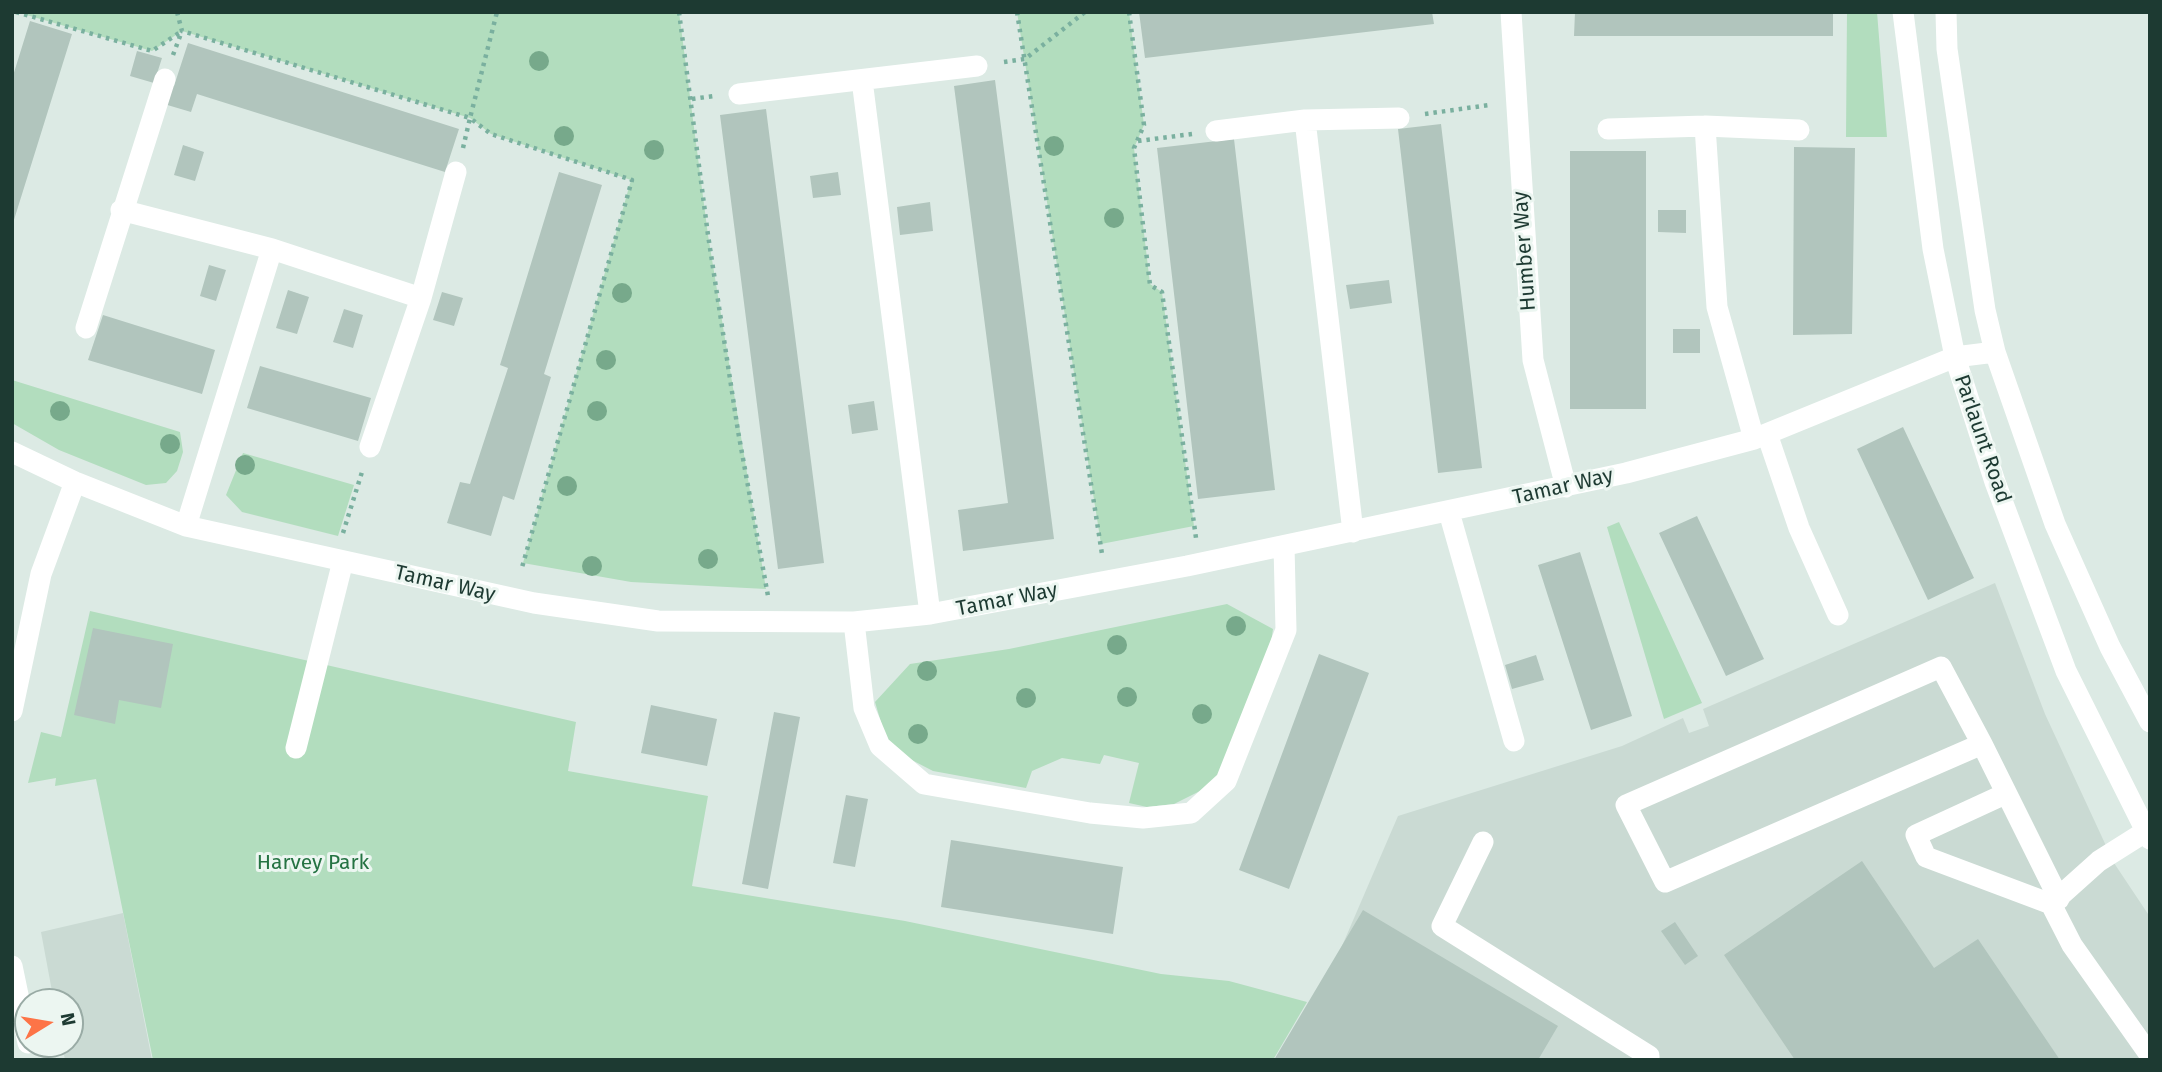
<!DOCTYPE html>
<html>
<head>
<meta charset="utf-8">
<style>
  body { margin:0 }
  #map { position:relative; width:2162px; height:1072px; overflow:hidden; background:#dceae4; font-family:"Fira Sans",sans-serif }
  canvas { display:block }
  .frame { position:absolute; inset:0; border:14px solid #1d3a32; pointer-events:none }
  .north { position:absolute; left:14px; top:988px; width:70px; height:70px; box-sizing:border-box; background:#ecf6f1; border:2px solid #99aba5; border-radius:50%; rotate:79deg; font-size:19px; font-weight:700; line-height:28px; text-align:center; color:#1d3a32 }
  .north::after { content:''; display:block; margin:auto; width:24px; height:32px; background:#fd7447; clip-path:polygon(50% 0,100% 100%,50% 72%,0 100%) }
</style>
</head>
<body>
<div id="map">
<canvas width="2162" height="1072"></canvas>
<div class="frame"></div>
<div class="north">N</div>
</div>
<script>
const g = document.querySelector('canvas').getContext('2d');
g.lineJoin = 'round';
function fill(path, color) { g.fillStyle = color; g.fill(path, 'evenodd'); }
const toPath = rows => new Path2D(rows.map(r => 'M' + r).join(''));
function stroke(path, color, width, dash) { g.strokeStyle = color; g.lineWidth = width; g.lineCap = dash ? 'butt' : 'round'; g.setLineDash(dash || []); g.stroke(path); }
function drawText(font, color, halo, rows, align = 'center') {
  g.font = font + ' "Fira Sans",sans-serif'; g.lineWidth = 6; g.setLineDash([]); g.textBaseline = 'middle'; g.strokeStyle = halo; g.fillStyle = color; for (const [text, x, y, turn = 0] of rows) {
    g.save(); g.translate(x, y); g.rotate((+turn || 0) * Math.PI / 180); g.textAlign = isNaN(turn) ? turn : align; if (halo) g.strokeText(text, 0, 0); g.fillText(text, 0, 0); g.restore();
  }
}
const built = toPath([
  [1995,583,2045,714,2114,863,2150,917,2150,1060,1284,1060,1317,1004,1398,816,1622,746,1683,718,1689,733,1709,726,1703,709],
  [123,913,152,1060,65,1060,62,1044,70,1044,70,1002,54,1002,41,932]
]);
const green = toPath([
  [16,12,679,12,708,235,766,589,631,582,523,563,631,180,491,134,470,118,182,31,152,51],
  [1017,12,1129,12,1144,125,1134,148,1150,284,1162,292,1194,526,1101,544],
  [1847,12,1877,12,1887,137,1846,137],
  [12,380,180,432,183,452,177,471,166,483,146,485,59,450,12,423],
  [243,453,354,485,338,536,242,512,226,495],
  [1619,522,1702,703,1664,719,1607,527],
  [1227,604,1273,629,1270,650,1235,756,1206,788,1174,804,1147,807,1129,803,1139,763,1104,755,1100,764,1062,758,1032,771,1026,788,933,771,904,756,886,739,875,702,910,664,1009,649],
  [90,611,576,722,568,771,708,796,692,886,905,921,1161,974,1229,981,1307,1002,1273,1060,153,1060,96,779,55,786,56,778,28,783,41,732,61,737]
]);
const building = toPath([
  [1139,12,1432,12,1434,24,1145,58],
  [1575,12,1833,12,1833,36,1574,36],
  [30,21,72,34,13,223,12,79],
  [188,43,459,129,445,172,197,94,191,112,164,104,169,85,174,86],
  [137,51,162,58,154,83,130,76],
  [995,80,1054,539,963,551,958,510,1008,503,954,86],
  [766,109,824,563,778,569,720,115],
  [1441,124,1482,468,1438,473,1398,129],
  [1234,139,1275,490,1198,499,1157,148],
  [183,145,204,152,195,181,174,175],
  [1794,147,1855,148,1852,334,1793,335],
  [1570,151,1646,151,1646,409,1570,409],
  [559,172,602,185,544,374,551,377,514,500,503,496,491,536,447,523,460,482,470,484,508,368,500,365],
  [838,172,841,195,813,198,810,176],
  [930,202,933,231,900,235,897,207],
  [1658,210,1686,210,1686,233,1658,232],
  [209,265,226,270,216,301,200,296],
  [1389,280,1392,303,1350,309,1346,285],
  [288,290,309,297,297,334,276,328],
  [442,292,463,298,454,326,433,320],
  [344,309,363,315,353,348,333,342],
  [103,315,215,350,202,394,88,360],
  [1673,329,1700,329,1700,353,1673,353],
  [260,366,371,398,358,441,247,408],
  [874,401,878,430,852,434,848,405],
  [1903,427,1974,578,1928,600,1857,449],
  [1697,516,1764,659,1726,676,1659,533],
  [1580,552,1632,716,1591,730,1538,565],
  [93,628,173,644,161,708,119,700,115,724,74,715],
  [1319,654,1369,673,1289,889,1239,870],
  [1536,655,1544,680,1512,689,1505,665],
  [651,705,717,719,707,766,641,753],
  [774,712,800,717,768,889,742,884],
  [846,795,868,799,855,867,833,863],
  [951,840,1123,867,1113,934,941,907],
  [1862,861,1934,968,1978,939,2060,1060,1795,1060,1724,955],
  [1363,910,1558,1026,1538,1060,1274,1060],
  [1675,922,1698,956,1685,965,1661,931]
]);
const path = toPath([
  [16,12,152,51,182,31],
  [177,12,182,31,470,118,497,12],
  [679,12,708,235,738,431,768,596],
  [1017,12,1102,554],
  [1129,12,1144,125,1134,148,1150,285,1162,292,1196,538],
  [173,55,182,31],
  [1004,62,1025,59,1085,12],
  [692,99,714,96],
  [1425,114,1489,105],
  [1138,141,1192,134],
  [463,148,470,118,491,134,632,180,521,571],
  [343,533,362,472]
]);
const minor = toPath([
  [1511,12,1533,360,1566,487],
  [1903,12,1933,249,1955,357,1995,482,2066,671,2150,839],
  [1946,12,1947,49,1985,310,1995,352,2055,524,2110,647,2150,722],
  [862,80,930,614],
  [739,94,977,66],
  [1305,120,1353,532],
  [1705,126,1717,307,1754,439],
  [1608,129,1705,126,1799,130],
  [1216,131,1305,120,1399,118],
  [121,210,272,249,421,298],
  [86,328,165,79],
  [1767,434,1799,528,1838,615],
  [370,447,421,298,456,172],
  [12,452,75,482,186,526,534,603,658,621,854,622,930,614,1187,566,1626,473,1754,439,1955,357,1995,352],
  [1449,512,1514,741],
  [186,526,272,249],
  [854,622,864,708,880,746,924,784,1090,813,1143,818,1191,813,1226,781,1286,630,1284,546],
  [12,711,41,574,75,482],
  [1982,744,1665,882,1626,805,1941,667,1982,744,2059,899],
  [296,748,343,561],
  [2005,794,1916,835,1926,857,2051,904,2072,945,2149,1054],
  [1483,842,1442,926,1649,1056,1649,1060],
  [2051,904,2099,861,2145,832,2150,825],
  [12,966,28,1043]
]);
const trees = [
  [539,61],
  [564,136],
  [1054,146],
  [654,150],
  [1114,218],
  [622,293],
  [606,360],
  [60,411],
  [597,411],
  [170,444],
  [245,465],
  [567,486],
  [708,559],
  [592,566],
  [1236,626],
  [1117,645],
  [927,671],
  [1127,697],
  [1026,698],
  [1202,714],
  [918,734]
];
const streetNames = [
  ["Humber Way",1525,251,-94],
  ["Parlaunt Road",1982,439,71],
  ["Tamar Way",1563,487,-13],
  ["Tamar Way",445,584,13],
  ["Tamar Way",1007,600,-11]
];
const parkNames = [
  ["Harvey Park",313,863]
];
fill(built, '#cadad3');
fill(green, '#b2ddbe');
fill(building, '#b1c5bd');
stroke(path, '#7ab09f', 4.5, [3.5, 5]);
stroke(minor, '#fff', 21);
g.fillStyle = '#77a98b';
for (const [x, y] of trees) { g.beginPath(); g.arc(x, y, 10, 0, 2 * Math.PI); g.fill(); }
drawText('21px', '#1d3a32', '#ecf6f1', streetNames);
drawText('21px', '#257343', '#ecf6f1', parkNames);
</script>
</body>
</html>
